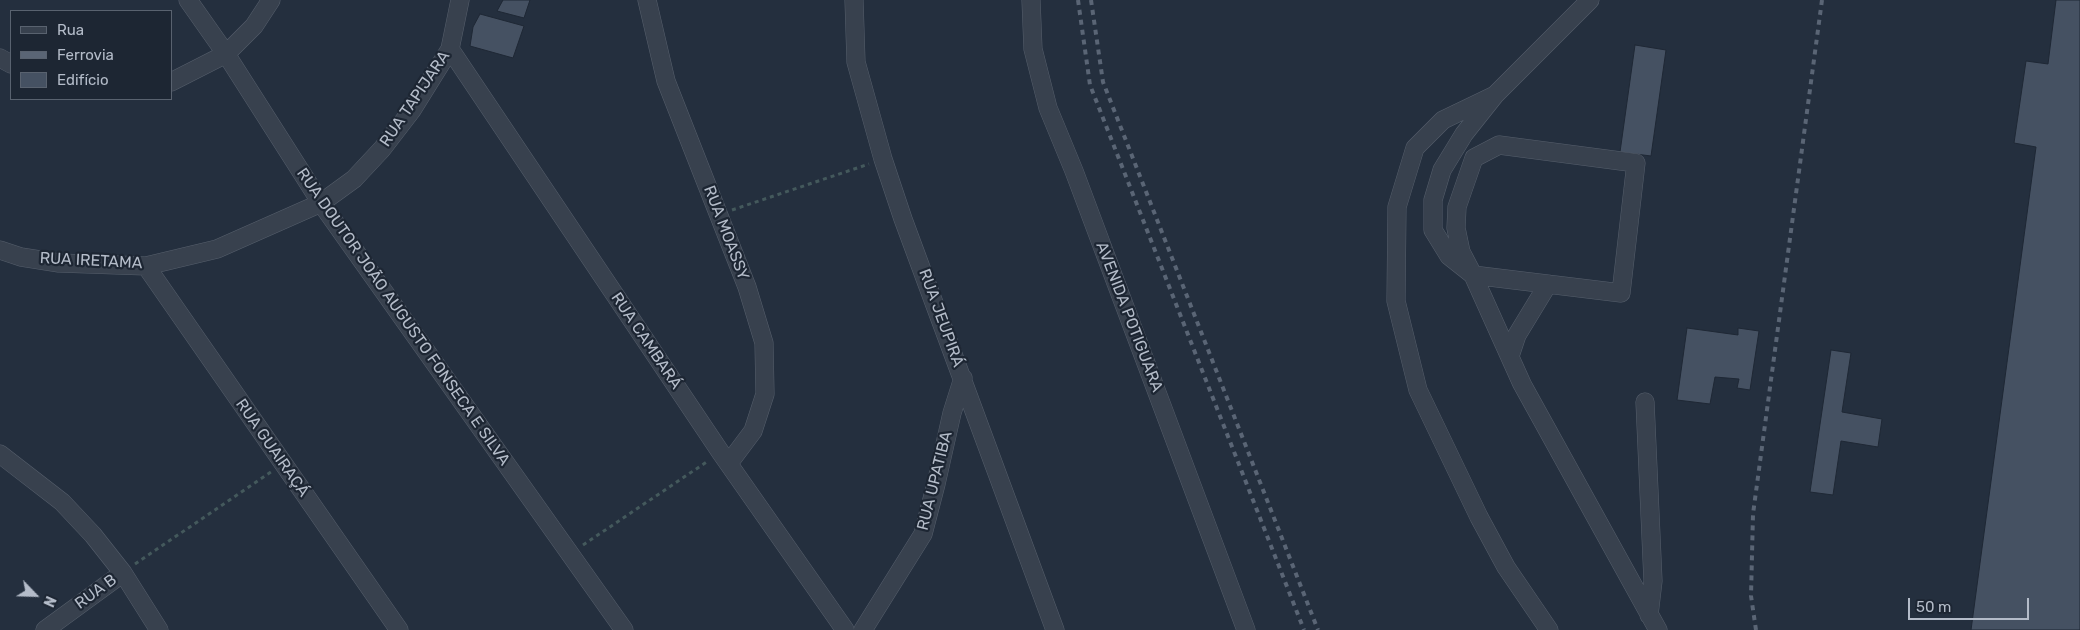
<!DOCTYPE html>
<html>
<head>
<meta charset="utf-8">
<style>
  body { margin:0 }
  #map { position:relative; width:2080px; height:630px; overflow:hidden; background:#242f3e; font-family:Rubik,sans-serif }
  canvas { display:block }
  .legend { position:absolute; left:10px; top:10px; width:162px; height:90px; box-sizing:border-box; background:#1d2633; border:1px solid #59626f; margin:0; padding:6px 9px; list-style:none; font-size:15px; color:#b4bcc9 }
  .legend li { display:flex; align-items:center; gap:10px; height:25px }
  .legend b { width:25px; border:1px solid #59626f }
  .north { position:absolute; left:10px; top:570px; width:50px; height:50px; -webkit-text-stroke:4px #1d2633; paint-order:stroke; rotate:114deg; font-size:14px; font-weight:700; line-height:20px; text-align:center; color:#b4bcc9 }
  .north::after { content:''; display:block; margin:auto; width:18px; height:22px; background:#b4bcc9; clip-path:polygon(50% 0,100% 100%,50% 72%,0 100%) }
  .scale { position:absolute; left:1908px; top:598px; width:121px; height:22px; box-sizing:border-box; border:2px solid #b4bcc9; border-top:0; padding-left:6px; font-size:15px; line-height:18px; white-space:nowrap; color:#b4bcc9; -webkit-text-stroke:4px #1d2633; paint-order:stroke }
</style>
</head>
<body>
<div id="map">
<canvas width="2080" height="630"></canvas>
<ul class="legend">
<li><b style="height:6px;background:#38414e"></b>Rua</li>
<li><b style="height:6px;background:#5a6575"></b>Ferrovia</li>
<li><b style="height:14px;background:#455162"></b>Edifício</li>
</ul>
<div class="north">N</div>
<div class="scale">50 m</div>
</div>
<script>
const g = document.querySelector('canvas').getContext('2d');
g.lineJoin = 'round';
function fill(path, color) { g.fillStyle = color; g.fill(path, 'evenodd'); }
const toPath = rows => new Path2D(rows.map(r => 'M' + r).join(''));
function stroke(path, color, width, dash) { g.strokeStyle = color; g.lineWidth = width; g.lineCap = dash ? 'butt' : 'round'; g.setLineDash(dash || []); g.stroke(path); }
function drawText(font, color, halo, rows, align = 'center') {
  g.font = font + ' Rubik,sans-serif'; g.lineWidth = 4.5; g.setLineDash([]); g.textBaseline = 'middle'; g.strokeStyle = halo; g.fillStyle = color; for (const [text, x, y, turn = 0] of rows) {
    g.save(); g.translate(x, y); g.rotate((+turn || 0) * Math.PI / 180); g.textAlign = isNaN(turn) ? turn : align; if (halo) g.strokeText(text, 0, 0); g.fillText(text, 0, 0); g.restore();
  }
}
const building = toPath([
  [503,0,530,0,524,18,497,11,503,0],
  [2056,0,2080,0,2080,630,1971,630,2036,147,2014,143,2026,61,2048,64,2056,0],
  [480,14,524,26,513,58,470,46,473,27,480,14],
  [1635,45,1666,50,1651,156,1620,152,1635,45],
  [1687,328,1738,335,1738,328,1759,331,1750,390,1737,388,1739,379,1715,377,1710,404,1677,400,1687,328],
  [1831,350,1851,353,1842,412,1882,419,1878,447,1841,441,1833,495,1810,492,1831,350]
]);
const path = toPath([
  [732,210,869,164],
  [583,545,708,461],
  [135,564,271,472]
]);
const minor = toPath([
  [188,0,226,54,321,203,624,630],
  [647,0,666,81,747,287,764,343,765,394,753,431,729,463],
  [854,0,856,62,883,159,903,219,1055,630],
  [1031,0,1033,49,1048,108,1074,171,1246,630],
  [450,49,721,453,845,630],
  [0,58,11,64],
  [171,82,226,54,254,26,271,0],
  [1495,95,1464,134,1442,170,1433,200,1433,230,1449,256,1473,275,1621,293,1636,163,1499,145,1474,158,1457,207,1456,228,1461,252,1473,275,1522,384,1658,630],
  [0,250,21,257,59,263,146,266,217,249,321,203,354,179,382,149,412,110,450,49,460,0],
  [146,266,399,630],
  [1510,356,1517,335,1548,284],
  [1645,402,1653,581,1649,615],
  [0,454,62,502,93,535,123,573,159,630],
  [45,630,123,573],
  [863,630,923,534,936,484,952,413,963,378],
  [1549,630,1506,567,1479,517,1418,390,1396,301,1397,207,1415,148,1443,120,1495,95,1590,0]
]);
const rail = toPath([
  [1078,0,1090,85,1304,630],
  [1091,0,1103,82,1318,630],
  [1756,630,1751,596,1753,514,1822,0]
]);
const streetNames = [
  ["RUA TAPIJARA",415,99,-56],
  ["RUA MOASSY",726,233,69],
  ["RUA IRETAMA",91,261,3],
  ["RUA DOUTOR JOÃO AUGUSTO FONSECA E SILVA",403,317,55],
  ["AVENIDA POTIGUARA",1129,317,69],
  ["RUA JEUPIRÁ",941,318,70],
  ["RUA CAMBARÁ",646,341,56],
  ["RUA GUAIRAÇÁ",272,448,55],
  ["RUA UPATIBA",935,481,-76],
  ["RUA B",96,592,-36]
];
fill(building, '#455162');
stroke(building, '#1f2835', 1);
stroke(minor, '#565f6c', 19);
stroke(path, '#44595c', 3, [4, 4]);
stroke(minor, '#38414e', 18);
stroke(rail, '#5a6575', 4, [5, 5]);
drawText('16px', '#b4bcc9', '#1d2633', streetNames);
</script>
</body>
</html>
